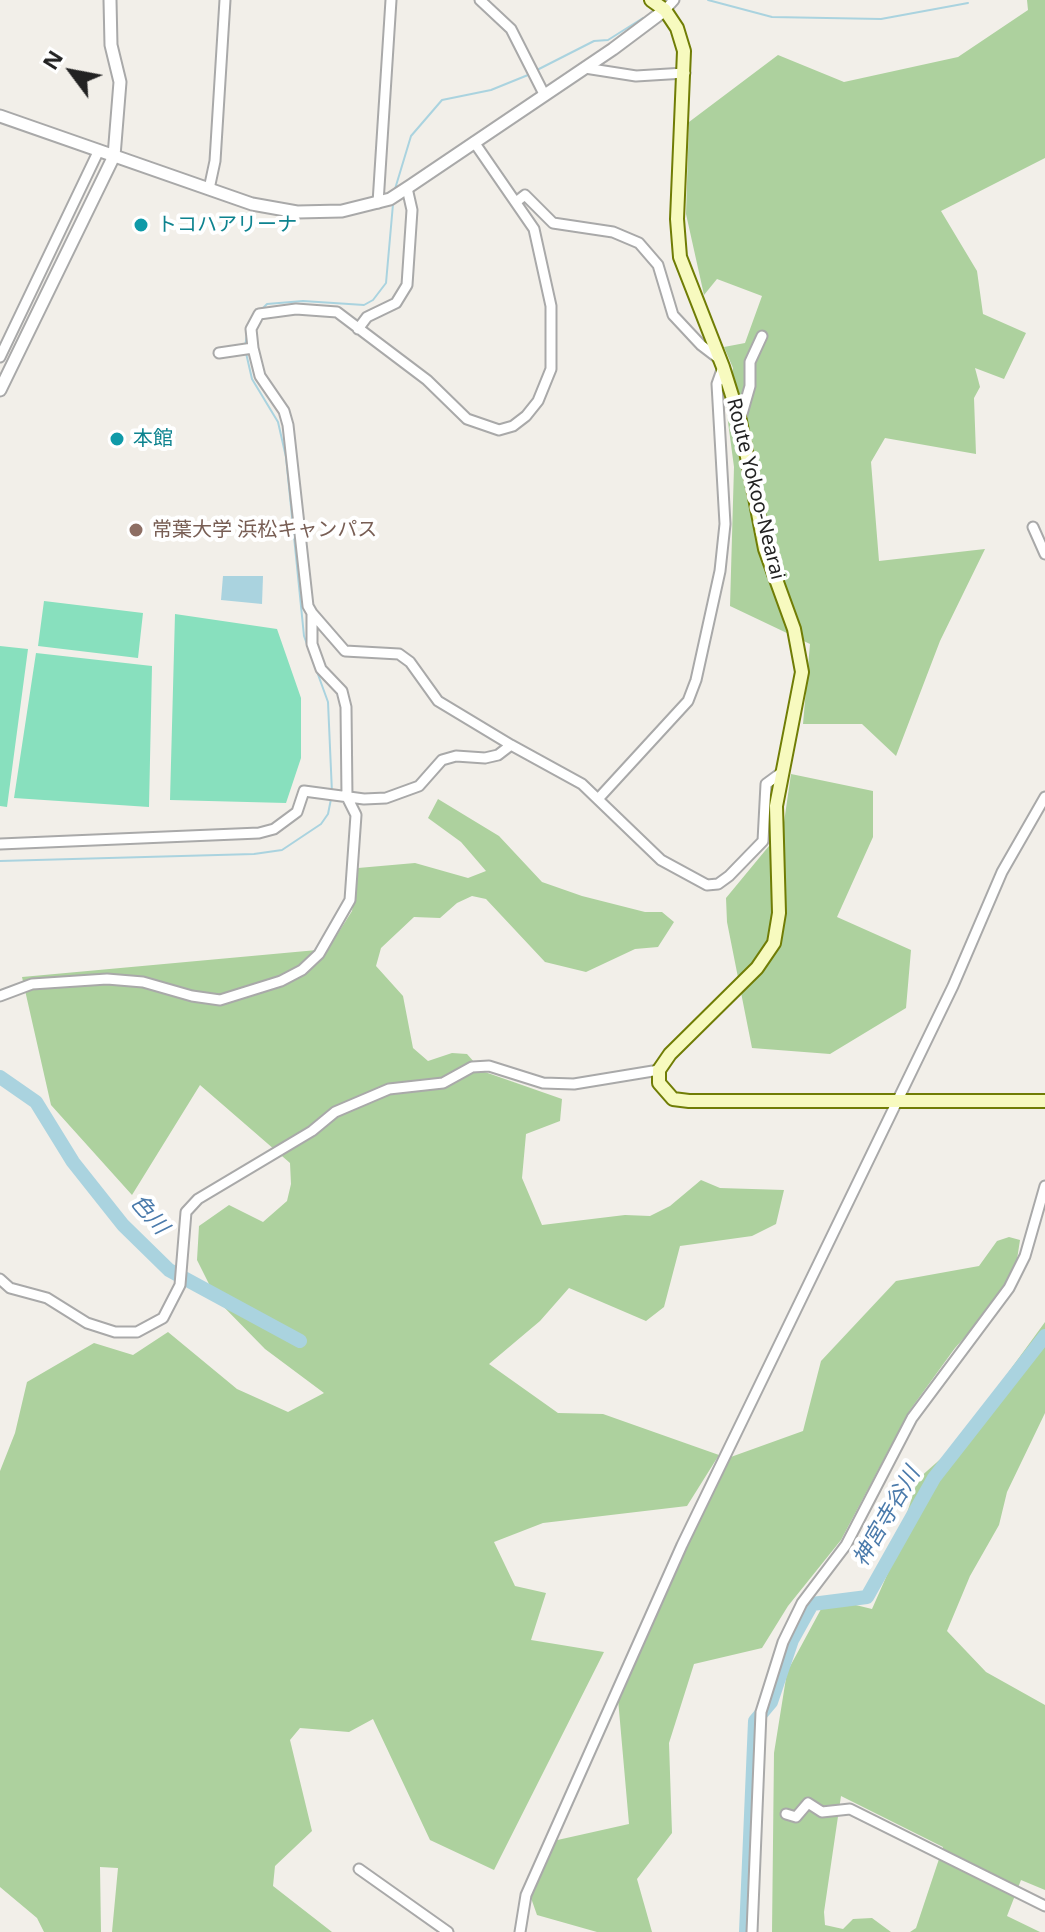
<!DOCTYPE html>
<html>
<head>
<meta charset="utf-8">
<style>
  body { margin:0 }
  #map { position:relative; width:1045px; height:1932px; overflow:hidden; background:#f2efe9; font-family:"Noto Sans",sans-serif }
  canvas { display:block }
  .north { position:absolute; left:32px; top:32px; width:80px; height:80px; -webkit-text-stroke:6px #fff; paint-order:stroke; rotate:302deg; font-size:22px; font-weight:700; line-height:32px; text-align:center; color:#222 }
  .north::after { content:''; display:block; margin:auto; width:28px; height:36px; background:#222; clip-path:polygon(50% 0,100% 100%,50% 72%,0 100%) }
</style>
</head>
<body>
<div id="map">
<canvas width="1045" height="1932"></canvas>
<div class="north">N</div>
</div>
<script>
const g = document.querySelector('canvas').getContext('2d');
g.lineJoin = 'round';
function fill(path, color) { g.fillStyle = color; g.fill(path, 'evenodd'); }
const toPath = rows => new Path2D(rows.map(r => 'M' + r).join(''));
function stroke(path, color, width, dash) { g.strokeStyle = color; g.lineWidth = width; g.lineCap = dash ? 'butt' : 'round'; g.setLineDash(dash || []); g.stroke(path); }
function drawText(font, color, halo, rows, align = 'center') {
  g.font = font + ' "Noto Sans","Noto Sans JP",sans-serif'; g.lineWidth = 8; g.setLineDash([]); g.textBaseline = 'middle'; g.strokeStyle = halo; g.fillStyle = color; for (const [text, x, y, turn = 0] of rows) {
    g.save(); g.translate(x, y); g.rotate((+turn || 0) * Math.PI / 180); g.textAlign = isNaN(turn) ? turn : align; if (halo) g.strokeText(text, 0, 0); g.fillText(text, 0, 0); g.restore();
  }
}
const forest = toPath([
  [1027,0,1045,0,1045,158,941,211,977,271,983,314,1026,333,1004,379,975,368,980,387,974,398,976,454,885,438,871,462,879,561,985,549,940,641,896,756,862,724,803,724,810,644,730,606,734,467,726,407,733,368,724,347,745,343,762,296,717,279,704,295,686,214,689,122,778,55,844,82,958,57,1028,10],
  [791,774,873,791,873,837,837,917,911,950,906,1008,830,1054,752,1048,727,922,726,898,783,829],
  [438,799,499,836,542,882,582,896,645,912,662,912,674,922,658,947,635,949,586,972,545,962,486,899,472,896,457,903,440,918,414,917,381,948,376,966,403,996,413,1048,428,1061,452,1053,467,1054,482,1071,562,1099,560,1121,526,1134,522,1178,542,1225,625,1215,650,1216,670,1206,701,1180,720,1188,784,1190,776,1224,752,1236,680,1246,664,1307,646,1321,569,1288,540,1321,489,1364,558,1413,603,1414,719,1455,687,1506,543,1523,494,1542,515,1586,546,1593,531,1640,604,1652,494,1870,430,1840,373,1719,349,1732,300,1728,290,1740,312,1831,275,1866,273,1886,332,1932,112,1932,118,1868,100,1867,101,1932,44,1932,37,1918,0,1887,0,1471,15,1433,27,1382,94,1343,133,1355,168,1332,237,1389,288,1412,324,1393,265,1349,217,1300,197,1260,199,1226,229,1205,263,1222,287,1201,291,1184,290,1163,200,1085,132,1195,51,1105,22,977,328,949,352,911,358,868,415,863,468,878,486,871,461,842,428,818],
  [1009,1237,1020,1240,1016,1266,989,1310,955,1348,910,1410,841,1540,788,1606,762,1648,694,1664,669,1743,672,1833,637,1879,652,1932,597,1932,537,1915,531,1898,553,1841,629,1824,618,1699,653,1603,703,1515,728,1458,803,1431,821,1361,896,1281,979,1266,997,1241],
  [1045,1322,1045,1413,1007,1492,999,1525,970,1576,947,1631,986,1672,1045,1705,1045,1890,1021,1880,1007,1916,1040,1932,910,1932,916,1928,943,1847,841,1796,824,1912,825,1925,843,1929,853,1919,872,1918,891,1932,772,1932,774,1753,787,1672,827,1598,872,1609,887,1575,918,1479,954,1447]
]);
const pitch = toPath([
  [44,601,143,613,138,658,38,646],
  [175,614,277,629,301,698,301,758,286,803,170,800],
  [0,646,28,649,7,807,0,806],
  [36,653,152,666,149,807,14,798]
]);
const water = toPath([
  [223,576,263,576,262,604,221,600]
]);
const stream = toPath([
  [708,0,772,17,881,19,968,3],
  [537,70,594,41,608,40,643,18],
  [395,189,411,136,442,100,491,90,528,75],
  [245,347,249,322,267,304,303,301,364,305,373,300,386,283,393,204],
  [246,353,252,379,278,422,286,457,304,636,328,702,332,793],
  [0,861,254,854,282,850,321,824,328,814,331,799]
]);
const river = toPath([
  [0,1077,36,1102,73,1162,123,1225,169,1270,300,1341],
  [746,1932,755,1721,771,1702,792,1640,812,1604,867,1597,934,1478,1045,1336]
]);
const minor = toPath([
  [480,0,511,29,544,94],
  [665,10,674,0],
  [585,68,636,76,685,73],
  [209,189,215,161,225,0],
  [516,202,525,195,553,223,613,232,639,243,658,265,673,315,701,345,718,358],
  [378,203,391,0],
  [358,329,367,317,396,303,407,285,412,210,407,188],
  [253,348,260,376,284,411,288,425,308,606,312,613,345,651,399,654,410,662,438,701,511,745],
  [219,353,253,348,251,329,259,314,296,309,337,312,427,380,467,419,499,430,513,426,526,416,538,401,551,369,551,306,534,229,474,142],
  [0,357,99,150],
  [740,421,750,386,750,362,762,336],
  [1033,527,1045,554],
  [598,799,688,701,696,680,720,571,725,524,717,384,723,367],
  [0,844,259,833,274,829,297,812,304,791,364,799,386,798,419,786,442,760,456,756,485,758,498,755,511,745,582,784,661,860,707,885,718,884,729,876,763,841,766,784,781,773],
  [0,996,32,984,107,979,143,982,192,996,220,1000,281,981,302,970,319,954,350,900,356,815,347,797,346,707,342,691,321,669,312,644,312,613],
  [0,1279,10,1288,47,1298,87,1323,115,1332,137,1332,163,1318,180,1285,186,1212,198,1199,312,1131,335,1112,389,1089,443,1083,472,1067,489,1066,543,1083,574,1084,659,1070],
  [786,1814,796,1817,808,1803,822,1812,850,1809,1045,1906],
  [359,1869,448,1932],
  [520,1932,526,1895,682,1545,953,986,1002,872,1045,797],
  [752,1932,761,1712,783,1642,802,1603,846,1545,912,1418,1009,1288,1025,1256,1045,1186]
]);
const tertiary = toPath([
  [0,116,252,204,297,212,342,211,390,199,410,186,613,49,665,10],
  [0,390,114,156,120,82,111,45,110,0]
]);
const secondary = toPath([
  [651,0,665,10,677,28,684,51,677,219,680,257,723,367,740,421,765,549,794,629,802,672,776,806,779,913,774,943,757,968,670,1054,659,1070,659,1083,673,1099,689,1101,1045,1101]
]);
const markers = [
  [141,225,8,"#0f9aa8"],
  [117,439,8,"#0f9aa8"],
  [136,530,8,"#8d6e63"]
];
const cultureNames = [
  ["トコハアリーナ",157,225],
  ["本館",133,439]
];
const streetNames = [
  ["Route Yokoo-Nearai",755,489,76]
];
const educationNames = [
  ["常葉大学 浜松キャンパス",152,530]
];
const waterNames = [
  ["色川",149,1215,49],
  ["神宮寺谷川",887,1517,-60]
];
fill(forest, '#add19e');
fill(pitch, '#88e0be');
fill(water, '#aad3df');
stroke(stream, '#aad3df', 2);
stroke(river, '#aad3df', 14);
stroke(minor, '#a9a9a9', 13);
stroke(tertiary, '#a9a9a9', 15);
stroke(secondary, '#707d05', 16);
stroke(minor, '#fff', 9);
stroke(tertiary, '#fff', 11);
stroke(secondary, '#f7fabf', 12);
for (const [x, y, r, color] of markers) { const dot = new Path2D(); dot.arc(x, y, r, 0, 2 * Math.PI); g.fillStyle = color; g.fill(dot); stroke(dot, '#fff', 3); }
drawText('20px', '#0d838f', '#fff', cultureNames, 'left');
drawText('20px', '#222', '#fff', streetNames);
drawText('20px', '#785e54', '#fff', educationNames, 'left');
drawText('italic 22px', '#4a7aab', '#fff', waterNames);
</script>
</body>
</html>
